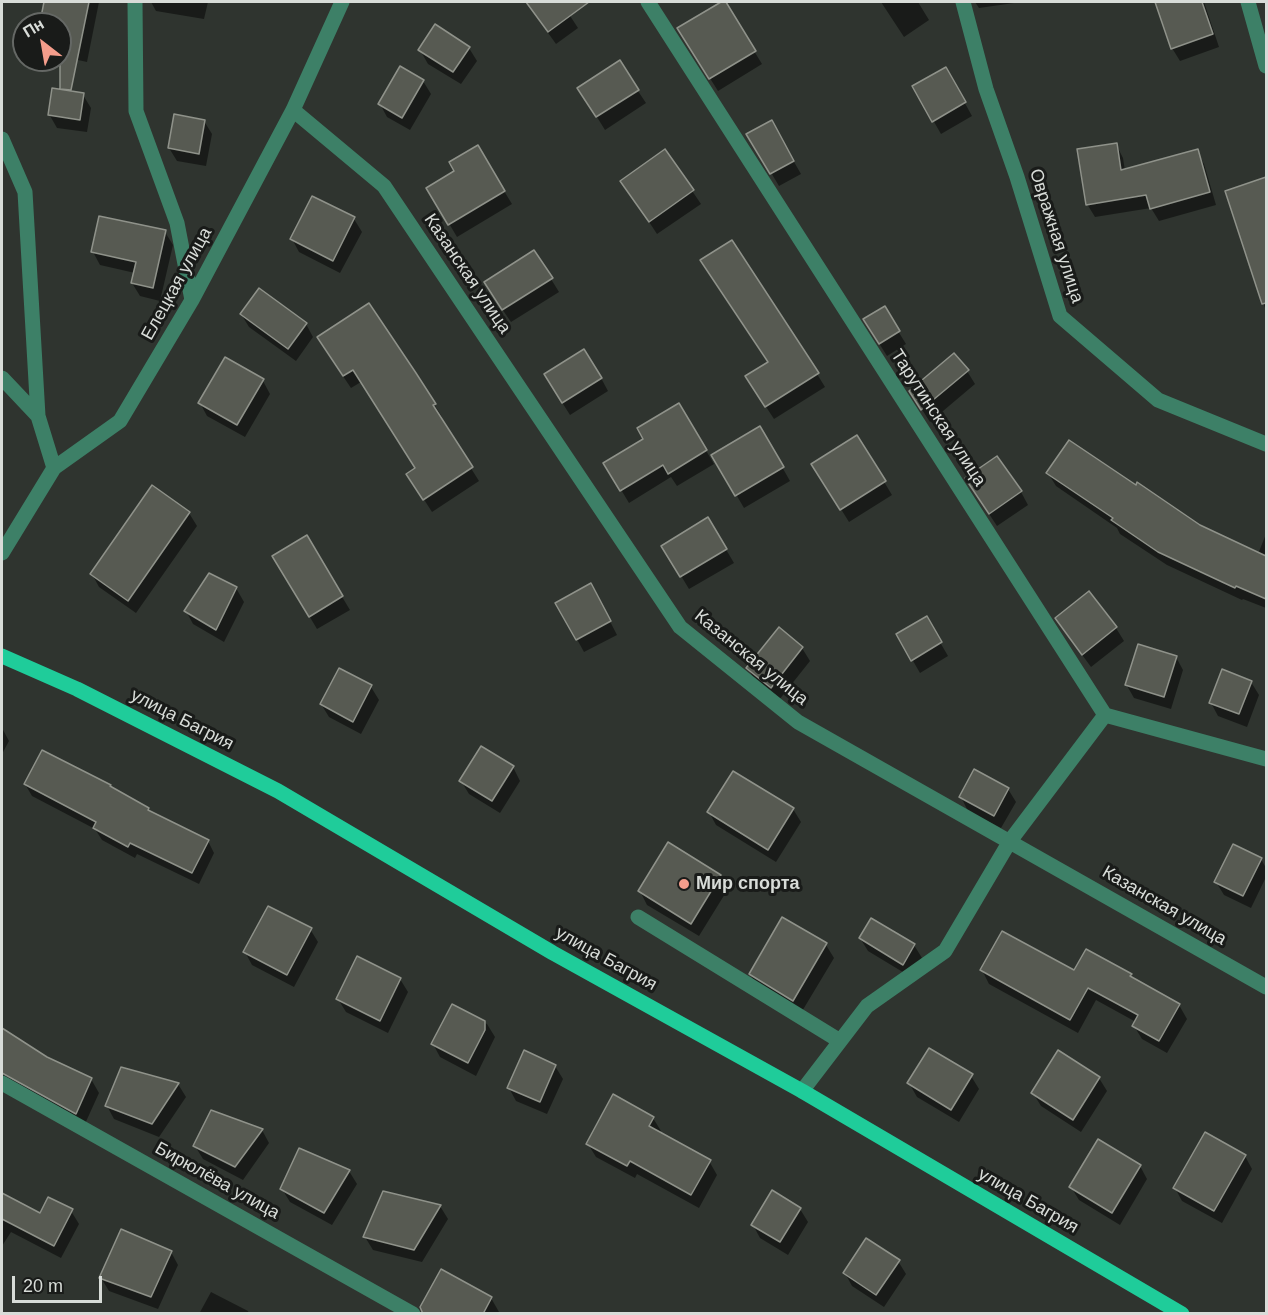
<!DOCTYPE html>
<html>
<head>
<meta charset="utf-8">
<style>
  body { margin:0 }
  #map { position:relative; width:1268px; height:1315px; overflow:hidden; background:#2f342f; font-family:Arial,sans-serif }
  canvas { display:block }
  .frame { position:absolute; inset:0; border:3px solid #d8dcd8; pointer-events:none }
  .north { position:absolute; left:12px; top:12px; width:60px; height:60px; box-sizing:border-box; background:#191b19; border:2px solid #656865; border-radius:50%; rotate:329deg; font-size:16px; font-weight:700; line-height:24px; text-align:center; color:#d8dcd8 }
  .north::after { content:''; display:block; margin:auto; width:21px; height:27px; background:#f49d8b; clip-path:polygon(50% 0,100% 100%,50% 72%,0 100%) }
  .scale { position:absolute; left:12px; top:1276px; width:90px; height:27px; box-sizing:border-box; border:3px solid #d8dcd8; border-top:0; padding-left:8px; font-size:18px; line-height:21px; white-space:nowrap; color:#d8dcd8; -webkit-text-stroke:4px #191b19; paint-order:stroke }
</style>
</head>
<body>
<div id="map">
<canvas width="1268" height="1315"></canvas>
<div class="frame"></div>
<div class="north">Пн</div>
<div class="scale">20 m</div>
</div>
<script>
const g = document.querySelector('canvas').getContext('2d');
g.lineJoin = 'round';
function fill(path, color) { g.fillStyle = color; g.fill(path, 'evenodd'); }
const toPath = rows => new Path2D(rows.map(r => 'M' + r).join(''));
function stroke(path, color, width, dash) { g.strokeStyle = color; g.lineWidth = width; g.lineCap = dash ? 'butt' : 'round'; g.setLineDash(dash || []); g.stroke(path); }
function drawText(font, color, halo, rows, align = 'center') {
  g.font = font + ' Arial,sans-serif'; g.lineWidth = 6; g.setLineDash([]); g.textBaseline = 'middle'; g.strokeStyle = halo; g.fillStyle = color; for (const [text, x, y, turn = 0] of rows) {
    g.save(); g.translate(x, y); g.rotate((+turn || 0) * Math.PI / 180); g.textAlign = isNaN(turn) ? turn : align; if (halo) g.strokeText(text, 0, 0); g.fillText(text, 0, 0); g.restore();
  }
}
const shadow = toPath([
  [46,2,99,2,87,62,60,56,60,24,43,24,42,22],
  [151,2,208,2,204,19,156,11],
  [526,2,561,2,578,28,556,44],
  [724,2,762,64,718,91,679,29],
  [881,2,918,2,929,20,904,37],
  [975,2,1021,2,979,8],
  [1156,2,1204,2,1219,47,1180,61,1172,48],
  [469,48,477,61,461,84,428,64,420,50],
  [946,69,972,116,941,134,914,87],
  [423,81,431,94,410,130,387,117,380,104],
  [638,91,646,103,605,130,587,101],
  [83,95,91,108,87,132,57,128,49,114],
  [204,121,212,134,206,166,177,161,169,148],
  [771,122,801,174,779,186,748,134],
  [1116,144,1123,158,1125,171,1197,151,1204,164,1216,205,1159,221,1151,208,1095,217,1087,204],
  [477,147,512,204,457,237,428,188,456,172],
  [665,151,701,204,657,234,622,181],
  [1266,179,1266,311,1227,192],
  [354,219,362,232,340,273,299,252,292,239],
  [165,232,173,245,160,301,140,296,132,283,135,273,100,265,93,252],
  [551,279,559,292,511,322,493,296],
  [884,308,906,344,887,356,872,332],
  [241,314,306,324,313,337,296,361,249,327],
  [326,351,434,404,442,417,440,419,479,481,432,512,416,487,416,469,361,382,351,388],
  [967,371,975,384,930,422,919,405],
  [817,374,825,387,774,419,755,390],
  [601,378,608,391,570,415,553,388],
  [263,381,270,394,245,437,207,416,200,403],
  [679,405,714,464,677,486,671,477,629,503,605,463,645,439],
  [760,428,790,481,744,508,713,455],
  [857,437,892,495,849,522,821,477],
  [1048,473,1136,487,1200,527,1258,554,1266,534,1266,608,1243,599,1242,600,1167,565,1120,534,1117,528,1056,486],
  [974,491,1021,492,1028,505,997,526],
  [189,513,197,526,136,613,99,587,92,574],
  [708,519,734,563,689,589,663,546],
  [306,537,350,610,317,629,274,557],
  [210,575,236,588,244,602,224,642,193,624,186,611],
  [1088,593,1116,628,1124,641,1091,667,1056,619],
  [598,598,617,635,584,652,557,603],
  [926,618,948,656,920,673,898,635],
  [779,629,802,648,810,661,779,700,755,681,748,668],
  [1176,657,1183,670,1171,709,1134,698,1126,684],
  [340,670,371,687,379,700,361,734,329,717,321,704],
  [1251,682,1259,695,1247,727,1218,716,1211,703],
  [2,728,9,741,2,754],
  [513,767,520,781,500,813,469,794,461,781],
  [25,784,148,809,151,813,208,841,214,853,199,884,137,854,135,858,102,840,95,829,32,796],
  [1008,789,1016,802,1001,828,968,811,961,797],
  [793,809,801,822,776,862,716,825,709,812],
  [1261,859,1266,868,1266,877,1251,908,1224,895,1216,882],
  [720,876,728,889,699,936,647,905,640,891],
  [783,919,826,945,834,958,801,1013,758,987,750,974],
  [310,929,318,942,294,987,252,965,245,952],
  [860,938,914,945,922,958,911,977,868,951],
  [982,970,1130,975,1133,979,1179,1005,1187,1019,1167,1053,1142,1039,1134,1026,1136,1022,1096,1000,1078,1033,989,984],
  [400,979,408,992,388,1033,346,1012,338,999],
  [453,1006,487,1024,495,1037,476,1076,440,1057,433,1044],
  [2,1030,47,1058,91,1079,99,1093,84,1126,2,1087],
  [555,1066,563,1079,547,1114,516,1101,509,1088],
  [971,1076,979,1089,959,1122,917,1097,909,1083],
  [1099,1078,1107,1091,1081,1132,1041,1106,1033,1093],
  [178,1084,186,1097,159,1137,114,1119,107,1106],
  [653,1118,661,1131,659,1133,709,1161,717,1175,699,1208,637,1174,635,1178,596,1157,588,1144],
  [262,1130,269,1143,243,1180,203,1159,195,1146],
  [1245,1156,1252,1169,1222,1223,1182,1201,1175,1188],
  [1140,1166,1147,1179,1120,1225,1079,1200,1071,1187],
  [349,1171,357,1184,332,1225,290,1202,282,1189],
  [384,1193,440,1206,448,1219,422,1262,373,1250,365,1237],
  [2,1194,41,1215,71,1211,79,1224,61,1258,11,1232,2,1246],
  [800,1209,808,1222,788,1255,760,1238,753,1225],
  [171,1252,178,1265,158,1309,109,1291,101,1278],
  [898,1261,906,1274,884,1307,852,1286,845,1273],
  [211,1292,248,1311,249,1314,199,1314],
  [491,1298,499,1312,498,1314,425,1314]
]);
const building = toPath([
  [44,2,89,2,71,90,60,89,60,24,40,22,44,2],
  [526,2,589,2,548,32,526,2],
  [721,2,726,2,756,51,709,79,677,28,721,2],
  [1155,2,1202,2,1213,34,1171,49,1155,2],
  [435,24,470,47,453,72,418,50,435,24],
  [620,60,639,90,596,117,577,88,620,60],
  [400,66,424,80,402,118,378,104,400,66],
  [946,67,966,102,932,122,912,86,946,67],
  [52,88,84,93,80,120,48,115,52,88],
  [174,114,205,120,199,154,168,148,174,114],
  [772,120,794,161,770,174,746,134,772,120],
  [1117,143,1121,170,1198,149,1210,192,1150,209,1146,195,1086,205,1077,149,1117,143],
  [478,145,505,191,448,225,426,188,454,171,449,162,478,145],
  [665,149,694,190,649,222,620,181,665,149],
  [1266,177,1266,303,1262,304,1225,191,1266,177],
  [312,196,355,217,333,261,290,239,312,196],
  [99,216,166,230,153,288,131,283,136,262,91,252,99,216],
  [732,240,819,373,765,407,745,376,768,362,700,260,732,240],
  [534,250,553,278,502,310,484,282,534,250],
  [259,288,307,323,288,349,240,314,259,288],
  [369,303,416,373,436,404,433,405,473,467,423,500,406,474,415,468,353,370,343,376,317,337,369,303],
  [885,306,900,331,879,344,863,319,885,306],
  [584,349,602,378,562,403,544,374,584,349],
  [954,353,969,370,921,410,909,391,954,353],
  [225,357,264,379,237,425,198,403,225,357],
  [679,403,707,450,668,474,663,465,620,491,603,463,643,439,637,428,679,403],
  [760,426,784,467,735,496,711,455,760,426],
  [857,435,886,481,840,510,811,464,857,435],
  [1069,440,1136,485,1137,482,1200,525,1266,556,1266,599,1236,586,1235,588,1158,552,1111,520,1113,518,1046,473,1069,440],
  [997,456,1022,491,989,514,965,478,997,456],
  [152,485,190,512,128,601,90,574,152,485],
  [708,517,727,549,680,577,661,546,708,517],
  [307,535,343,596,309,617,272,556,307,535],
  [209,573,237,587,216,630,184,611,209,573],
  [591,583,611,621,576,640,555,603,591,583],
  [1089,591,1117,627,1082,655,1055,618,1089,591],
  [927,616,942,642,911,661,896,634,927,616],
  [779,627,803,647,771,688,746,668,779,627],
  [1138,644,1177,656,1164,697,1125,685,1138,644],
  [339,668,372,685,353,722,320,704,339,668],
  [1222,669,1252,681,1239,714,1209,703,1222,669],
  [481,746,514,766,492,801,459,781,481,746],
  [42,750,111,785,110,786,149,808,148,810,209,840,192,873,130,843,128,847,93,828,96,822,24,784,42,750],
  [974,769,1009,788,994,816,959,797,974,769],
  [733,771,794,808,768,850,707,812,733,771],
  [668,842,721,875,691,924,638,891,668,842],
  [1233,844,1262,858,1243,896,1214,882,1233,844],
  [268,906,312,928,287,975,243,952,268,906],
  [782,917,827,943,793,1001,749,974,782,917],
  [871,918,915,944,903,965,859,938,871,918],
  [1002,931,1074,970,1086,949,1132,974,1130,976,1180,1004,1159,1041,1132,1026,1138,1015,1088,988,1070,1020,980,970,1002,931],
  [357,956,401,978,380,1021,336,999,357,956],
  [452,1004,485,1021,485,1030,468,1063,431,1044,452,1004],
  [2,1028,47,1057,92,1078,76,1114,2,1073,2,1028],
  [929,1048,973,1074,951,1110,907,1083,929,1048],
  [524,1050,556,1065,540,1102,507,1088,524,1050],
  [1058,1050,1100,1077,1073,1120,1031,1093,1058,1050],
  [121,1067,179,1083,152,1124,105,1106,121,1067],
  [613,1094,654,1117,649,1126,711,1160,691,1195,630,1161,627,1166,586,1144,613,1094],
  [211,1110,263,1129,235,1167,193,1146,211,1110],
  [1205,1132,1246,1155,1214,1211,1173,1188,1205,1132],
  [1098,1139,1141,1165,1112,1213,1069,1187,1098,1139],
  [299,1148,350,1170,324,1213,280,1189,299,1148],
  [772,1190,801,1208,780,1242,751,1225,772,1190],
  [383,1191,441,1205,414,1250,363,1237,383,1191],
  [2,1193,40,1213,48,1197,73,1209,54,1246,2,1219,2,1193],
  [121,1229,172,1251,151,1297,99,1278,121,1229],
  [866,1238,900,1260,876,1295,843,1273,866,1238],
  [441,1269,492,1297,483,1314,423,1314,420,1307,441,1269]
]);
const minor = toPath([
  [135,2,136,111,177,223,192,300],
  [648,2,1105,715,1266,759],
  [963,2,986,89,1017,177,1060,316,1158,400,1266,444],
  [1248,2,1266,66],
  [293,110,384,186,680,627,798,722,1266,987],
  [2,139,25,192,38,416],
  [2,378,38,416,54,468],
  [2,553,54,468,120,421,192,300,293,110,342,2],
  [638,917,840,1041],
  [2,1083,413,1314],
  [802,1091,867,1006,945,951,1010,841,1105,715]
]);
const major = toPath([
  [2,656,77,689,278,791,553,953,802,1091,1182,1314]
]);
const markers = [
  [684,884,6,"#f49d8b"]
];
const streetNames = [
  ["Овражная улица",1056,236,72],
  ["Казанская улица",467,274,56],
  ["Елецкая улица",177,284,-61],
  ["Тарутинская улица",938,418,57],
  ["Казанская улица",751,658,39],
  ["улица Багрия",182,720,27],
  ["Казанская улица",1164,906,30],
  ["улица Багрия",606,959,29],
  ["Бирюлёва улица",217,1181,29],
  ["улица Багрия",1028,1201,30]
];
const poiNames = [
  ["Мир спорта",696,884]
];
fill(shadow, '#0007');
fill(building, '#575a52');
stroke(building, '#8f928a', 1.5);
stroke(minor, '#3d8067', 15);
stroke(major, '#1fcc9a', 15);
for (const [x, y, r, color] of markers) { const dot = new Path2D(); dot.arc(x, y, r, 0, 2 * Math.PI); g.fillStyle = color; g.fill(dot); stroke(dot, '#191b19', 2); }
drawText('18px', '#d8dcd8', '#191b19', streetNames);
drawText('bold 18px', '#d8dcd8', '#191b19', poiNames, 'left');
</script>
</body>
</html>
